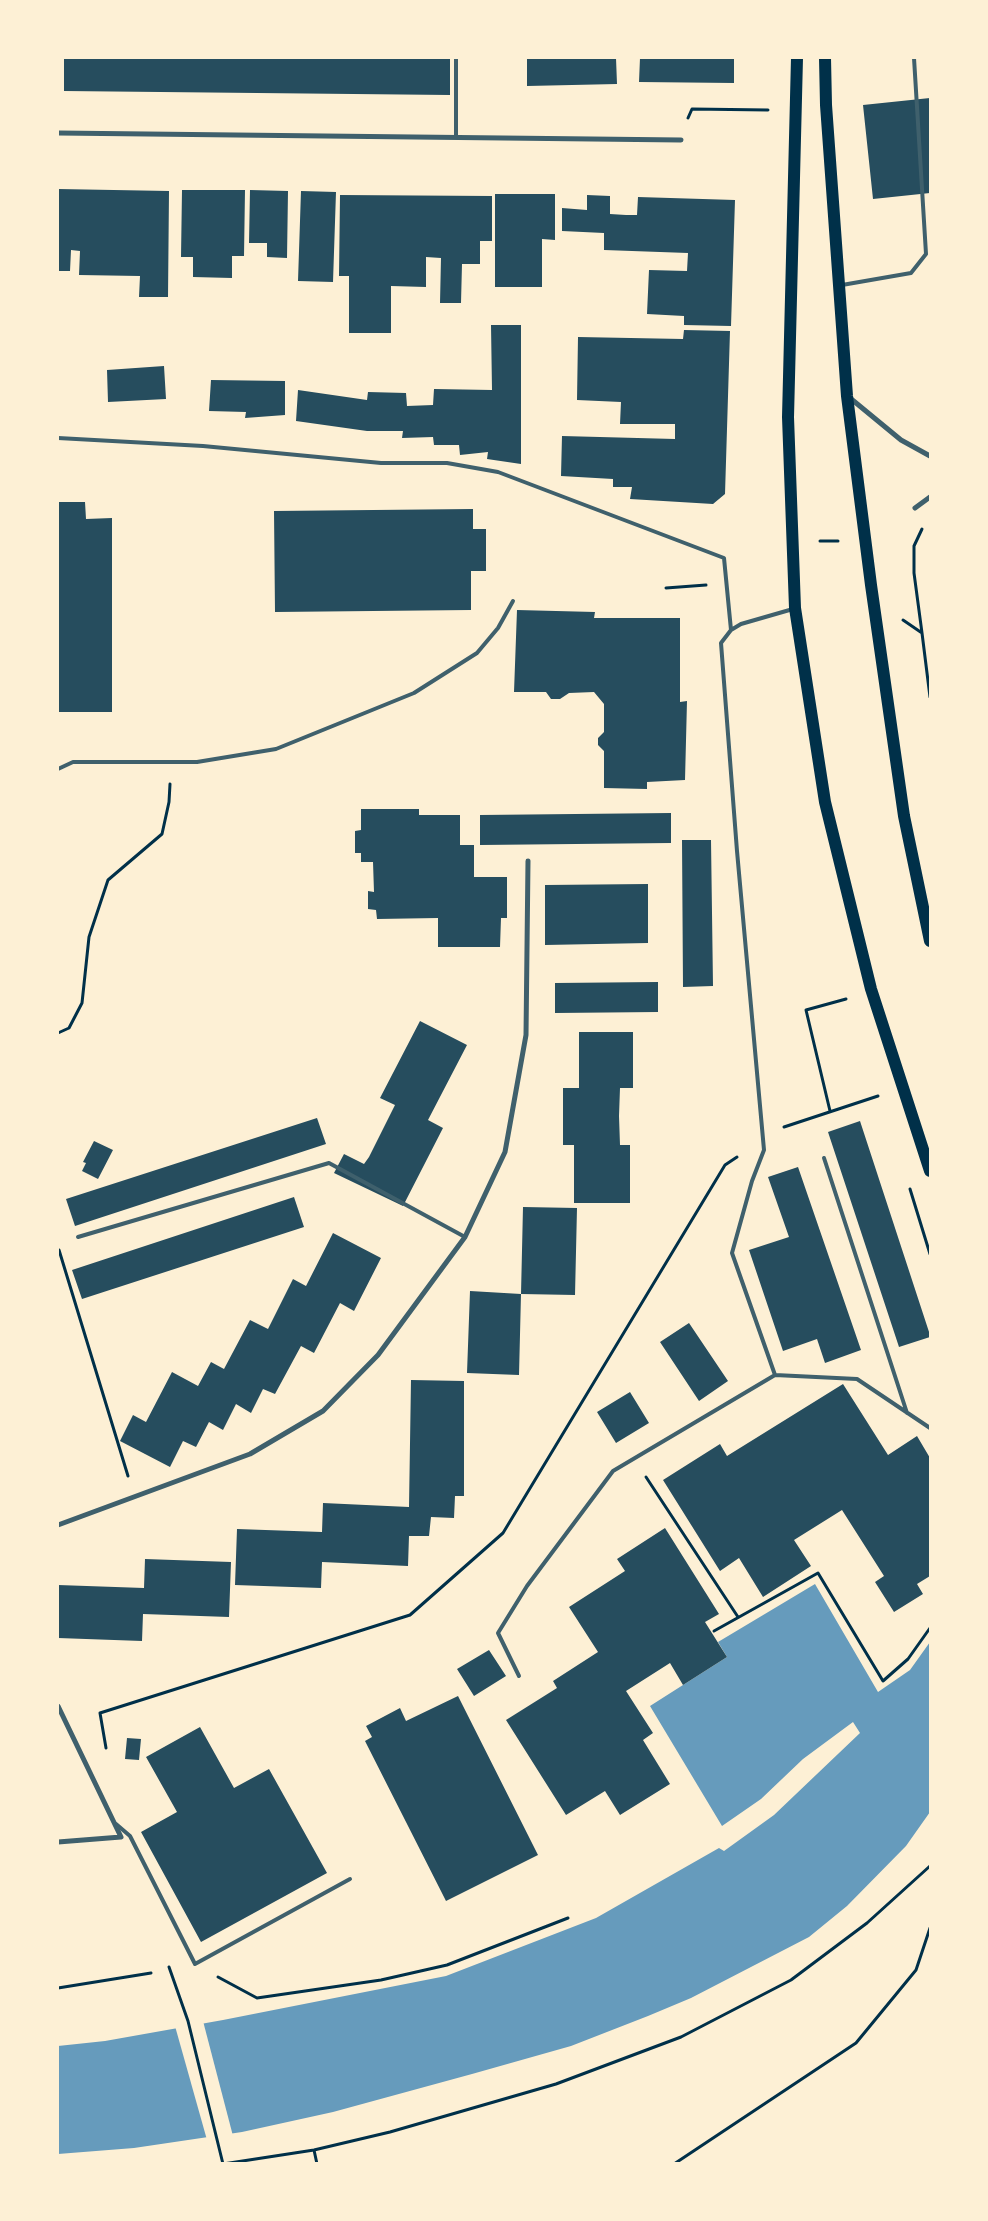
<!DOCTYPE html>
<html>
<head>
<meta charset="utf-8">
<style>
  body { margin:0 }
  #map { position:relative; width:988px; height:2221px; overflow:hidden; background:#fdf0d5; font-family:Raleway,sans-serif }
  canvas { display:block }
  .frame { position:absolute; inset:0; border:59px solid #fdf0d5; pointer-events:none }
</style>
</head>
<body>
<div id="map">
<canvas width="988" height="2221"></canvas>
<div class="frame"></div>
</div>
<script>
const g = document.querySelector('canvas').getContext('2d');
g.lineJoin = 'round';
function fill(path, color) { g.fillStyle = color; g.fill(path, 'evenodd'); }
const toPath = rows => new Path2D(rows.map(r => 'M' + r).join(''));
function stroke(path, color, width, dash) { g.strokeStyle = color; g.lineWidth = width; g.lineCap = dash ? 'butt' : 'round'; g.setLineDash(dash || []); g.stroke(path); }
const water = toPath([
  [815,1584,878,1692,910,1670,930,1642,930,1812,906,1846,847,1906,809,1937,691,1998,648,2016,571,2046,472,2074,333,2112,242,2132,134,2148,58,2154,58,2046,105,2041,223,2020,446,1976,596,1918,719,1848,724,1851,774,1815,860,1733,853,1722,803,1759,761,1799,722,1826,650,1706,727,1657,718,1642]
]);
const pier = toPath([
  [203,2021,233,2136,207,2140,175,2026]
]);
const building = toPath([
  [64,58,450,58,450,95,64,91],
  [527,58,616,58,617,84,527,86],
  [640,58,734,58,734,83,639,82],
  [930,98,930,193,873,199,863,105],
  [58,189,169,191,168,297,139,297,140,276,79,275,80,251,71,250,70,271,58,271],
  [182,190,245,190,244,256,232,256,232,278,193,277,193,257,181,257],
  [250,190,288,191,287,258,267,257,267,243,249,243],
  [301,191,336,192,333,282,298,281],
  [495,194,555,194,555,240,542,239,542,287,495,287],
  [340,195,492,196,492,241,480,241,480,264,462,264,461,303,440,303,441,258,426,257,426,287,391,286,391,333,349,333,349,276,339,276],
  [587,195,610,196,610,214,626,215,637,215,638,197,735,200,731,326,684,325,684,316,647,314,649,270,687,271,688,253,604,250,604,233,562,231,562,208,587,210],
  [491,325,521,325,521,464,487,459,488,452,460,455,459,445,434,445,433,437,402,438,403,431,367,431,296,421,298,390,367,400,368,392,406,393,407,406,433,405,434,389,492,390],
  [684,330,730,331,725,494,713,504,630,499,632,487,613,487,613,479,561,476,562,436,675,439,675,424,620,424,621,402,577,400,578,337,683,339],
  [164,366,166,399,108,402,107,370],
  [211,380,285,381,285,415,245,418,246,412,209,411],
  [58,502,85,502,86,519,112,518,112,712,58,712],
  [473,509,473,529,486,529,486,571,471,571,471,610,275,612,274,511],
  [517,610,595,612,594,618,680,618,680,702,687,701,685,780,647,782,647,789,604,788,604,751,598,745,598,738,604,732,604,704,594,692,569,693,560,699,551,699,546,692,514,692],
  [361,809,419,809,419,815,460,815,460,845,474,845,474,877,507,877,507,918,501,918,500,947,438,947,438,918,377,919,376,910,368,909,368,891,374,892,373,862,361,862,361,853,355,853,355,831,361,830],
  [671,813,671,843,480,845,480,815],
  [682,840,711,840,713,986,683,987],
  [648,884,648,943,545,945,545,885],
  [658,982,658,1012,555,1013,555,983],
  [420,1021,467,1045,428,1120,443,1128,403,1206,334,1173,344,1154,364,1164,369,1157,395,1105,380,1098],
  [579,1032,633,1032,633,1088,620,1088,619,1116,620,1145,630,1145,630,1203,574,1203,574,1145,563,1145,563,1088,579,1088],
  [317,1118,326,1144,75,1226,66,1199],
  [860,1121,930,1335,930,1337,899,1347,828,1132],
  [94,1141,113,1150,98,1179,82,1171,86,1163,83,1162],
  [798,1167,861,1350,825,1363,817,1339,783,1351,749,1250,789,1237,768,1177],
  [294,1197,304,1227,82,1299,72,1270],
  [523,1207,577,1208,575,1295,521,1294,519,1375,467,1373,470,1291,521,1294],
  [333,1233,381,1258,354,1311,340,1303,314,1353,301,1346,275,1394,263,1389,251,1413,236,1404,223,1430,209,1422,196,1447,183,1441,170,1467,120,1441,133,1415,146,1422,172,1372,198,1386,211,1362,224,1369,250,1320,268,1329,293,1279,306,1286],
  [689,1323,728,1381,699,1401,660,1342],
  [411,1380,464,1381,464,1496,455,1496,454,1518,431,1517,429,1536,409,1536,408,1566,322,1562,321,1588,235,1585,237,1529,322,1532,323,1503,409,1507],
  [843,1384,888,1455,917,1436,930,1458,930,1576,917,1584,923,1594,894,1612,875,1582,884,1576,842,1510,794,1540,811,1566,763,1597,739,1558,720,1571,663,1480,720,1444,727,1456],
  [630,1392,649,1423,616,1443,597,1412],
  [665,1528,719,1614,705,1622,727,1657,683,1685,670,1663,626,1691,653,1733,643,1740,670,1784,620,1815,605,1791,566,1815,506,1720,557,1688,553,1681,598,1652,569,1607,625,1571,617,1559],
  [145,1559,231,1562,229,1617,143,1614,142,1641,58,1638,58,1585,144,1588],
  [489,1650,506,1676,474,1696,457,1669],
  [458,1696,538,1855,446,1901,365,1741,372,1737,366,1726,400,1708,406,1721],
  [200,1727,234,1788,269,1769,327,1873,201,1942,141,1832,177,1812,146,1757],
  [127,1738,141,1739,139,1760,125,1759]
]);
const path = toPath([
  [688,118,692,109,768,110],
  [922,529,914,546,914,573,922,633],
  [820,541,838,541],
  [666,588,706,585],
  [903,620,922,633,930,697],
  [58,1033,69,1028,82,1003,89,937,108,880,162,834,169,802,170,784],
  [830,1111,806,1010,846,999],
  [784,1127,878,1096],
  [910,1189,930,1254],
  [59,1250,128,1476],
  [646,1477,738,1617],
  [714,1631,818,1573,883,1681,908,1659,930,1628],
  [106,1748,100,1713,410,1615,503,1533,725,1165,737,1157],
  [169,1967,188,2021,223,2164],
  [218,1977,257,1998,381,1980,447,1965,568,1918],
  [58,1988,151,1973],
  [314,2150,317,2164],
  [223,2164,314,2150,390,2132,556,2084,681,2037,791,1980,867,1923,930,1866],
  [674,2164,856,2043,916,1970,930,1928]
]);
const service = toPath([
  [456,58,456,137],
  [842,285,911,273,926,254,914,58],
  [58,438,203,446,381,463,447,463,498,472,724,558,731,630],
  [58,769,73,762,197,762,276,749,414,693,477,653,498,628,513,601],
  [824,1158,907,1413],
  [78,1237,329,1163,465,1237],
  [775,1375,732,1253,752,1181,764,1150,737,851,721,643,731,630,741,624,793,609],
  [519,1676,498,1633,527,1586,613,1471,775,1375,857,1379,930,1428],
  [116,1824,130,1836,195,1964,350,1879]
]);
const minor = toPath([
  [58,133,681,140],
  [850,398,901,440,930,456],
  [915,508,930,497],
  [58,1525,250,1454,323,1411,378,1355,465,1237,505,1152,526,1035,528,861],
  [58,1706,121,1837,58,1842]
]);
const primary = toPath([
  [797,58,788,417,795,608,825,802,871,989,930,1171],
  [825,58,826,105,847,396,871,585,904,816,930,941]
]);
fill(water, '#669bbc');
fill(pier, '#fdf0d5');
fill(building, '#264d5e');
stroke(path, '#003049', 3);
stroke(service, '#3f606c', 4);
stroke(minor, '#3f606c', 5);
stroke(primary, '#003049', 12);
</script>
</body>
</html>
